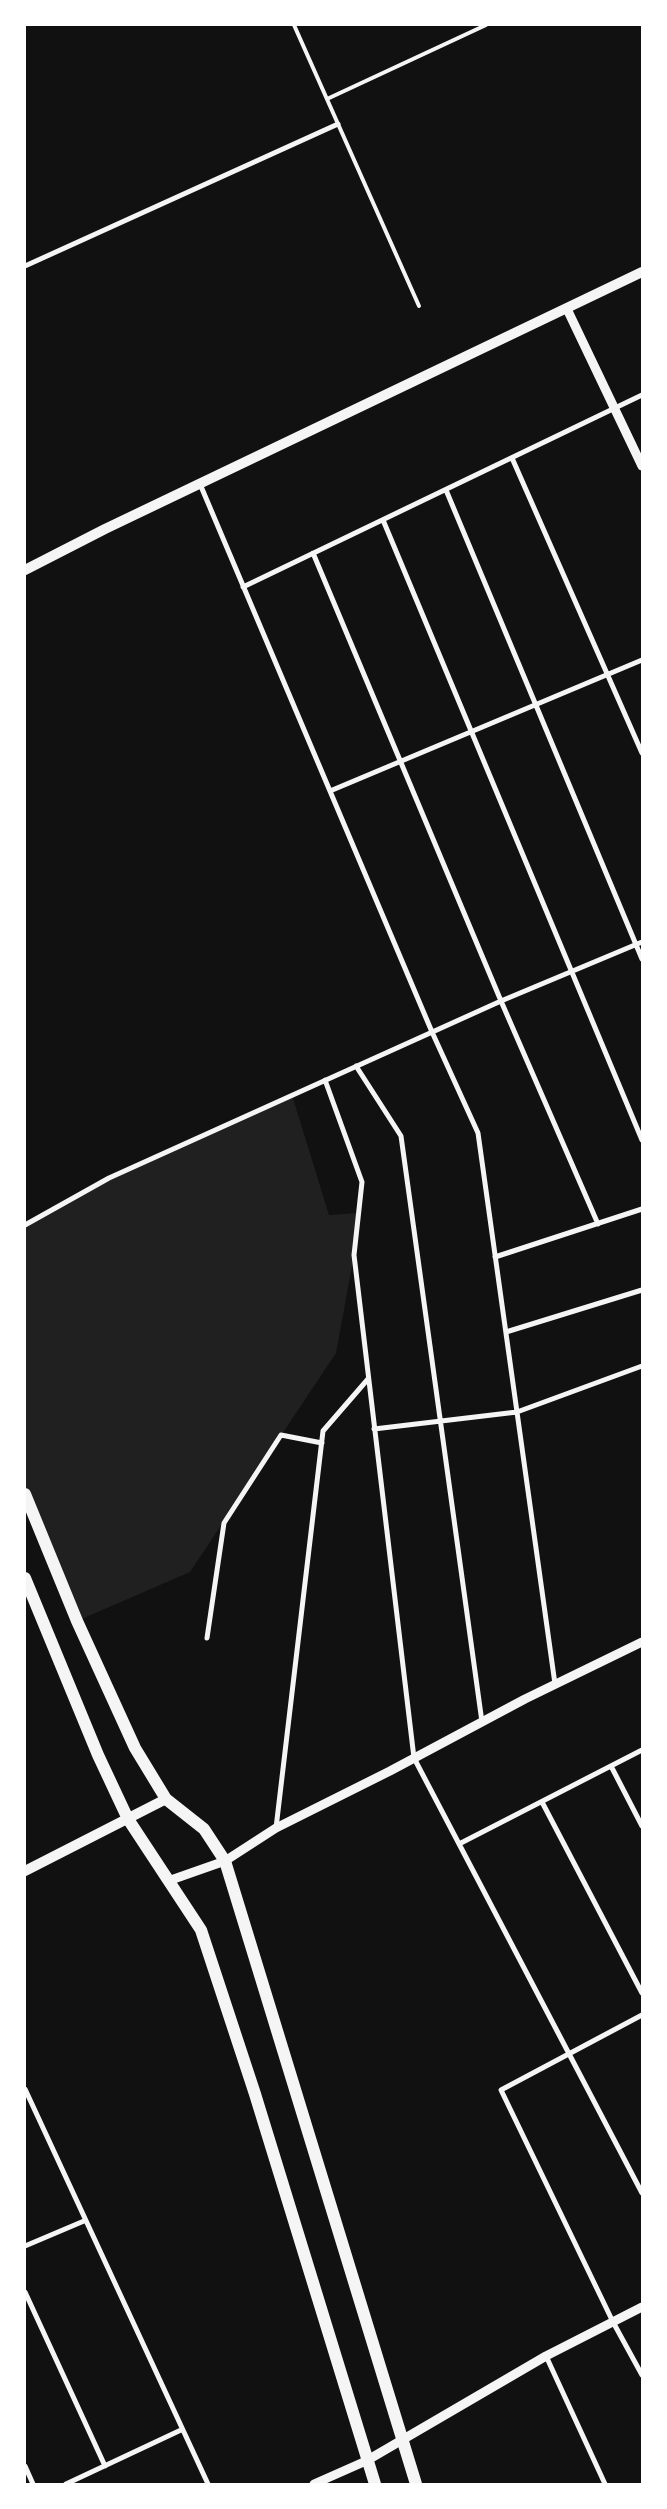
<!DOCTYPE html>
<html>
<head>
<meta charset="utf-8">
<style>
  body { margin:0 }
  #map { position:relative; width:667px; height:2509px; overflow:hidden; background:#111; font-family:"Sofia Sans Condensed",sans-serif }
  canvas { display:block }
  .frame { position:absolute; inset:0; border:26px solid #fff; pointer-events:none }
</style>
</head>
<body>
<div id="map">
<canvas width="667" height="2509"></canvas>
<div class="frame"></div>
</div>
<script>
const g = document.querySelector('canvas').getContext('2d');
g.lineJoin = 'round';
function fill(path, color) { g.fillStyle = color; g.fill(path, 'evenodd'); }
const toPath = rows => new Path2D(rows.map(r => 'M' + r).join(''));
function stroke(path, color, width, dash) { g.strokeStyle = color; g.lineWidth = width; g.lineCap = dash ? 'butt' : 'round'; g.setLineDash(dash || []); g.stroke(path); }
const green = toPath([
  [292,1095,329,1215,358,1213,354,1255,336,1353,190,1572,77,1621,25,1494,25,1225,109,1178]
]);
const service = toPath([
  [294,25,419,306],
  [327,99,486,25]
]);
const minor = toPath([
  [25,266,338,124],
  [512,458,642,753],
  [200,484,432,1032,478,1133,555,1684],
  [446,490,642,959],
  [383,520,642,1140],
  [313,553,501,1001,598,1224],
  [243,587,642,395],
  [330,791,642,660],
  [356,1066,401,1136,482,1722],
  [325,1080,362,1182,354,1255,414,1758,642,2193],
  [25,1225,109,1178,501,1001,642,942],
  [495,1257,642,1209],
  [506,1332,642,1290],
  [374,1429,517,1412,642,1366],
  [207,1638,224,1523,281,1435,322,1443],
  [611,1766,642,1826],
  [542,1802,642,1993],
  [276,1828,323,1431,368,1379],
  [459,1844,642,1750],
  [642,2015,501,2090,613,2322,642,2375],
  [25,2089,208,2484],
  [25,2246,84,2221],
  [25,2292,105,2466],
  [546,2356,605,2484],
  [25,2466,33,2484],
  [66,2484,181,2430]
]);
const tertiary = toPath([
  [567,309,642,466],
  [168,1881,225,1861,276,1828,390,1771,525,1699,642,1642],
  [314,2484,366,2461,546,2356,642,2307]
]);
const secondary = toPath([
  [25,570,105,529,642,272],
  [25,1871,166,1799]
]);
const primary = toPath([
  [25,1494,77,1621,135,1748,166,1799,204,1829,225,1861,416,2484],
  [25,1578,98,1755,128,1819,201,1930,255,2094,375,2484]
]);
fill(green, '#202020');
stroke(service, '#f5f5f5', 4);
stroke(minor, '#f5f5f5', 5);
stroke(tertiary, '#f5f5f5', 9);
stroke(secondary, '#f5f5f5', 10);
stroke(primary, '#f5f5f5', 12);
</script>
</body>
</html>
